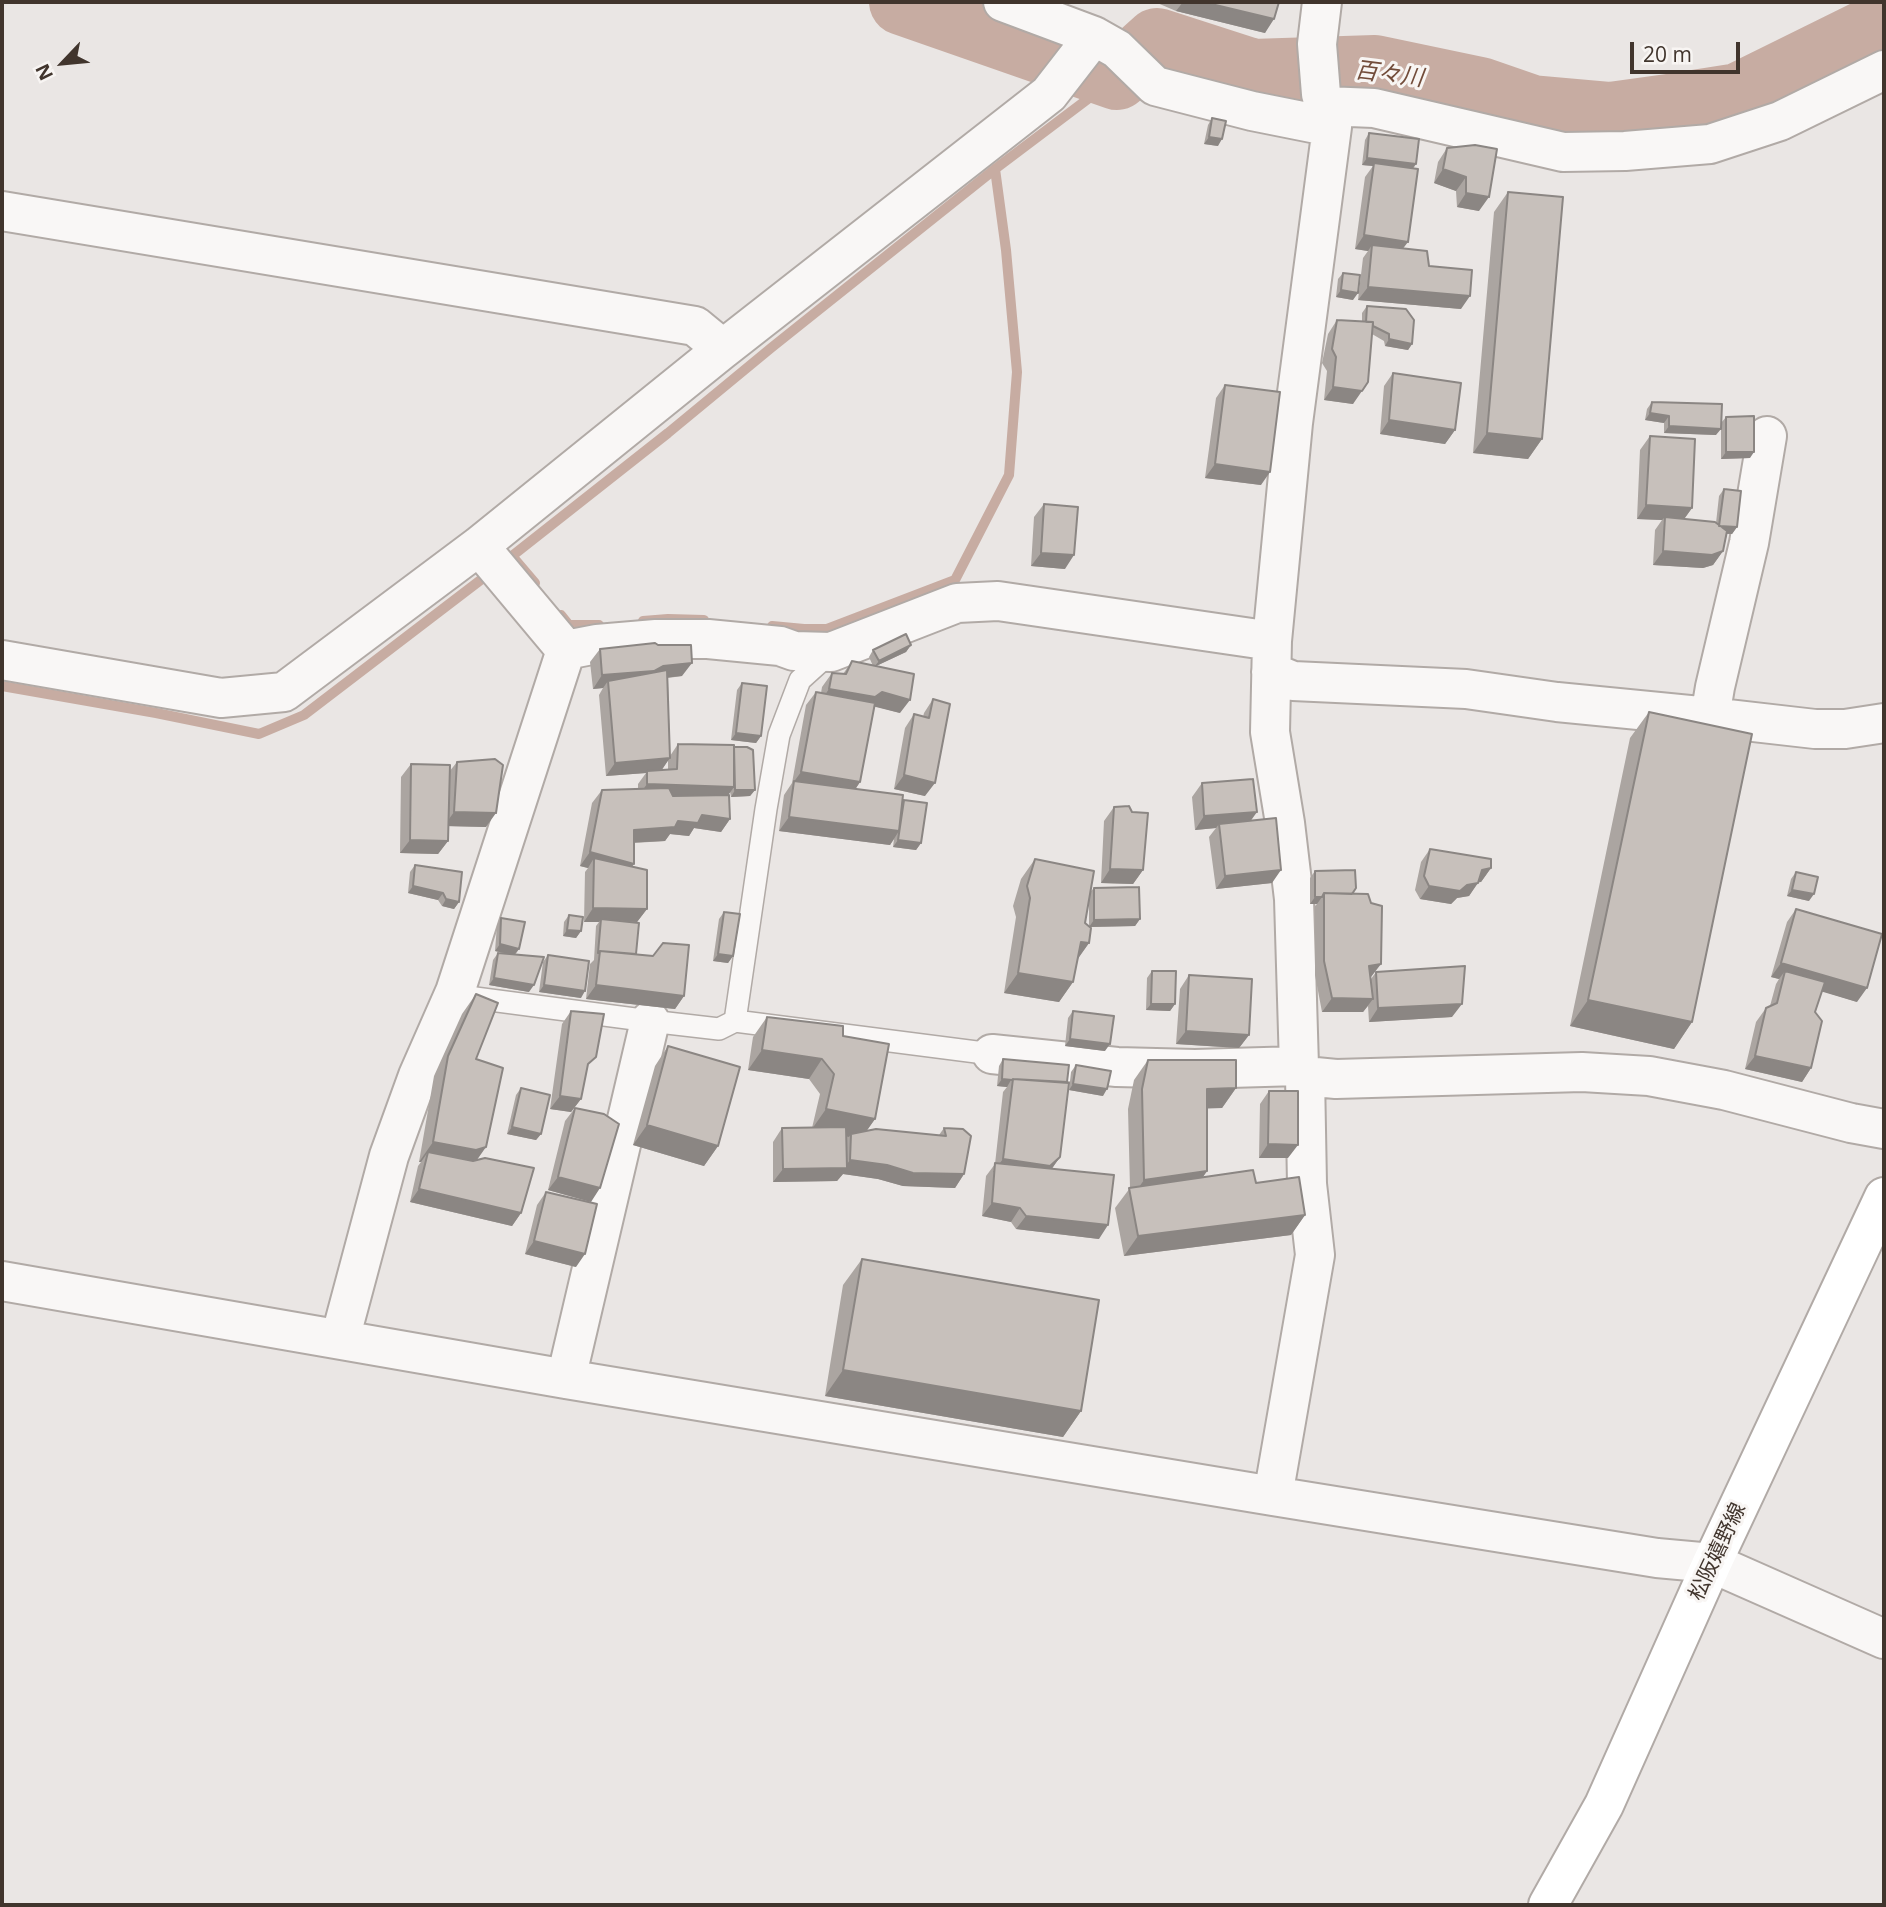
<!DOCTYPE html>
<html>
<head>
<meta charset="utf-8">
<style>
  body { margin:0 }
  #map { position:relative; width:1886px; height:1907px; overflow:hidden; background:#eae6e4; font-family:"Open Sans",sans-serif }
  canvas { display:block }
  .frame { position:absolute; inset:0; border:4px solid #41352d; pointer-events:none }
  .north { position:absolute; left:28px; top:28px; width:70px; height:70px; -webkit-text-stroke:5px #f8f5f3; paint-order:stroke; rotate:244deg; font-size:19px; font-weight:700; line-height:28px; text-align:center; color:#41352d }
  .north::after { content:''; display:block; margin:auto; width:24px; height:32px; background:#41352d; clip-path:polygon(50% 0,100% 100%,50% 72%,0 100%) }
  .scale { position:absolute; left:1630px; top:42px; width:110px; height:32px; box-sizing:border-box; border:4px solid #41352d; border-top:0; padding-left:9px; font-size:21px; line-height:24px; white-space:nowrap; color:#41352d; -webkit-text-stroke:5px #f8f5f3; paint-order:stroke }
</style>
</head>
<body>
<div id="map">
<canvas width="1886" height="1907"></canvas>
<div class="frame"></div>
<div class="north">N</div>
<div class="scale">20 m</div>
</div>
<script>
const g = document.querySelector('canvas').getContext('2d');
g.lineJoin = 'round';
const toPath = rows => new Path2D(rows.map(r => 'M' + r).join(''));
function stroke(path, color, width, dash) { g.strokeStyle = color; g.lineWidth = width; g.lineCap = dash ? 'butt' : 'round'; g.setLineDash(dash || []); g.stroke(path); }
function fill(path, color) { g.fillStyle = color; g.fill(path, 'evenodd'); }
function drawText(font, color, halo, rows, align = 'center') {
  g.font = font + ' "Open Sans","Noto Sans JP",sans-serif'; g.lineWidth = 6; g.setLineDash([]); g.textBaseline = 'middle'; g.strokeStyle = halo; g.fillStyle = color; for (const [text, x, y, turn = 0] of rows) {
    g.save(); g.translate(x, y); g.rotate((+turn || 0) * Math.PI / 180); g.textAlign = isNaN(turn) ? turn : align; if (halo) g.strokeText(text, 0, 0); g.fillText(text, 0, 0); g.restore();
  }
}
const stream = toPath([
  [512,556,535,583],
  [561,615,569,625,599,625],
  [643,621,668,619,704,620],
  [772,626,804,629,827,629,955,580,1009,475,1017,372,1006,250,995,169],
  [2,686,156,713,259,734,304,715,512,556,668,433,771,348,995,169,1117,77]
]);
const river = toPath([
  [902,2,1117,77,1157,41,1253,72,1375,68,1480,90,1532,108,1611,115,1669,107,1738,96,1884,24]
]);
const service = toPath([
  [466,996,475,998,650,1021,719,1029,735,1021,766,809,779,735,800,680,831,652],
  [735,1021,992,1054]
]);
const minor = toPath([
  [1003,2,1094,36],
  [1325,106,1374,108,1563,152,1625,151,1710,144,1780,121,1884,70],
  [2,211,695,326,723,349,1049,94,1094,36,1117,49,1155,86,1252,111,1332,127],
  [566,650,597,644,656,639,708,639,780,646,794,651,831,652,957,603,998,601,1272,641],
  [2,660,221,698,284,692,479,546,723,349],
  [1271,672,1293,681,1466,689,1557,702,1710,717,1815,729,1845,729,1884,723],
  [1710,717,1715,687,1749,543,1767,436],
  [992,1054,1117,1067,1195,1069,1299,1066],
  [1305,1076,1336,1079,1582,1072,1649,1076,1724,1090,1851,1123,1884,1129],
  [2,1281,566,1379,1273,1496,1657,1558,1712,1563,1884,1639],
  [340,1339,389,1156,418,1076,455,992,566,650,479,546],
  [566,1379,650,1021],
  [1273,1496,1315,1255,1307,1184,1305,1076,1299,1066,1294,899,1285,823,1270,732,1272,641,1293,423,1332,127,1321,94,1317,44,1322,2]
]);
const secondary = toPath([
  [1548,1905,1604,1805,1712,1563,1884,1197]
]);
const wall = toPath([
  [1155,2,1279,2,1265,33,1176,11],
  [1212,118,1218,146,1204,144,1208,125],
  [1369,133,1416,164,1413,169,1403,248,1429,266,1461,309,1358,300,1363,258,1368,251,1355,249,1365,177,1373,166,1362,165,1365,140],
  [1475,145,1479,211,1457,207,1456,191,1434,183,1438,162,1447,148],
  [1508,192,1542,439,1528,459,1473,453,1494,212],
  [1343,273,1353,300,1336,297,1338,279],
  [1367,306,1412,344,1408,350,1385,346,1384,341,1372,334,1353,404,1324,400,1327,371,1322,363,1328,334,1337,320,1362,322,1362,313],
  [1393,373,1455,430,1445,444,1380,434,1384,386],
  [1225,385,1261,485,1205,478,1216,398],
  [1652,402,1716,435,1664,433,1664,423,1645,420,1647,409],
  [1726,417,1750,458,1721,459,1721,423],
  [1650,436,1692,508,1684,519,1716,523,1719,496,1724,489,1737,527,1732,534,1727,534,1723,551,1713,565,1703,568,1653,565,1655,530,1662,520,1637,519,1640,450],
  [1044,504,1065,569,1031,566,1034,517],
  [911,645,906,652,876,666,900,713,874,706,860,782,855,789,903,801,921,843,916,850,893,847,894,839,890,845,779,831,784,795,792,783,806,705,816,692,821,693,822,687,832,673,843,674,852,661,873,666,869,657,873,650],
  [600,649,682,676,668,678,670,756,678,744,734,747,755,790,750,796,731,797,730,792,728,795,730,819,721,832,694,828,689,836,670,834,665,841,634,843,632,866,647,909,637,922,636,954,684,996,675,1009,586,999,590,964,594,960,596,926,599,922,584,922,585,872,588,868,580,866,592,803,602,790,638,789,638,784,646,773,606,776,599,695,603,688,593,689,590,662],
  [668,760,668,770,662,770],
  [742,683,761,736,756,743,731,740,737,690],
  [933,699,925,796,894,789,905,728,914,714,923,717,924,713],
  [1649,712,1692,1022,1674,1049,1570,1026,1630,738],
  [457,762,486,827,448,826,448,841,438,854,400,853,401,777,411,764,449,772],
  [1202,783,1251,820,1272,883,1216,889,1209,837,1216,828,1195,830,1192,797],
  [1114,807,1143,870,1133,884,1101,883,1104,821],
  [1430,849,1491,868,1481,882,1478,882,1469,896,1457,898,1451,904,1420,899,1415,890,1421,862],
  [1035,859,1090,892,1094,888,1140,919,1135,926,1090,927,1089,943,1077,959,1073,982,1059,1002,1004,993,1016,917,1013,906,1021,879],
  [1089,901,1089,926,1085,923],
  [415,865,459,902,454,909,442,906,438,900,408,893,410,872],
  [1315,871,1353,894,1371,979,1376,972,1452,1017,1369,1022,1368,1006,1363,1012,1322,1012,1315,975,1315,906,1317,904,1310,904,1310,878],
  [1796,872,1809,901,1787,896,1791,879],
  [1796,909,1857,1002,1822,991,1815,1012,1811,1068,1802,1082,1745,1069,1756,1022,1766,1008,1770,1006,1776,984,1779,979,1771,977,1787,922],
  [724,912,733,956,728,963,713,961,719,919],
  [569,915,581,931,576,938,563,936,564,922],
  [501,918,519,949,515,955,529,992,489,985,493,960,498,953,510,955,495,951,497,925],
  [548,955,581,998,539,992,543,962],
  [1152,971,1175,1004,1170,1011,1146,1010,1147,978],
  [1189,975,1249,1035,1239,1048,1176,1044,1180,989],
  [476,994,476,1059,477,1160,521,1213,512,1226,410,1202,418,1166,421,1162,419,1162,434,1076,462,1014],
  [571,1011,587,1069,581,1099,571,1112,550,1109,562,1024],
  [1073,1011,1105,1051,1065,1046,1068,1018],
  [767,1017,843,1036,875,1119,866,1131,939,1135,944,1128,964,1174,955,1188,903,1186,878,1179,843,1174,837,1181,773,1182,773,1142,782,1128,812,1128,820,1094,809,1079,748,1070,753,1037],
  [668,1046,718,1146,704,1166,633,1145,655,1066],
  [1003,1059,1060,1157,1052,1168,1099,1239,1016,1229,1011,1222,982,1216,986,1176,995,1164,1003,1092,1007,1087,997,1086,999,1066],
  [1148,1060,1236,1088,1222,1108,1207,1108,1207,1171,1203,1177,1256,1183,1305,1215,1291,1235,1124,1256,1115,1208,1130,1188,1128,1109,1134,1080],
  [1076,1065,1103,1096,1069,1090,1071,1072],
  [521,1088,541,1134,536,1140,507,1134,516,1095],
  [1269,1091,1288,1158,1259,1158,1260,1104],
  [575,1108,591,1202,548,1190,565,1121],
  [546,1192,576,1267,525,1254,537,1205],
  [862,1259,1081,1411,1063,1437,825,1396,843,1285]
]);
const shadedWall = toPath([
  [1183,2,1203,2,1274,19,1265,33,1176,11],
  [1209,137,1222,139,1218,146,1204,144],
  [1367,158,1416,164,1411,170,1374,163,1373,166,1362,165],
  [1443,169,1466,177,1456,191,1434,183],
  [1466,193,1489,197,1479,211,1457,207],
  [1364,235,1408,242,1398,255,1372,245,1368,251,1355,249],
  [1368,287,1470,296,1461,309,1358,300],
  [1341,290,1358,293,1353,300,1336,297],
  [1389,339,1412,344,1408,350,1385,346],
  [1333,387,1362,391,1353,404,1324,400],
  [1650,413,1669,416,1664,423,1645,420],
  [1389,420,1455,430,1445,444,1380,434],
  [1669,426,1721,429,1716,435,1664,433],
  [1487,433,1542,439,1528,459,1473,453],
  [1726,452,1754,452,1750,458,1721,459],
  [1215,464,1270,472,1261,485,1205,478],
  [1646,505,1692,508,1682,522,1665,517,1662,520,1637,519],
  [1719,526,1737,527,1732,534,1715,533],
  [1663,551,1723,551,1713,565,1703,568,1653,565],
  [1041,553,1074,555,1065,569,1031,566],
  [911,645,906,652,874,667,879,661],
  [692,663,682,676,653,679,608,681,603,688,593,689,602,675,663,666],
  [829,689,882,692,910,700,900,713,872,706,820,702],
  [736,733,761,736,756,743,731,740],
  [670,758,660,772,647,771,646,773,606,776,615,763],
  [801,772,860,782,851,796,793,783],
  [904,775,935,783,925,796,894,789],
  [647,784,734,787,724,801,637,798],
  [735,790,755,790,750,796,731,797],
  [454,812,496,813,486,827,444,826],
  [1257,812,1247,826,1219,824,1216,828,1195,830,1204,816],
  [702,815,730,819,721,832,694,828,689,836,670,834,665,841,624,843,634,830],
  [789,817,899,831,890,845,779,831],
  [410,840,448,841,438,854,400,853],
  [898,840,921,843,916,850,893,847],
  [590,852,634,864,624,878,594,858,588,868,580,866],
  [1491,868,1481,882,1472,883,1482,870],
  [1110,869,1143,870,1133,884,1101,883],
  [1281,870,1272,883,1216,889,1225,876],
  [1478,883,1469,896,1457,898,1451,904,1420,899,1429,886,1467,885],
  [413,886,443,893,438,900,408,893],
  [1792,890,1814,894,1809,901,1787,896],
  [1315,897,1322,897,1317,904,1310,904],
  [446,899,459,902,454,909,442,906],
  [593,908,647,909,637,922,601,919,599,922,584,922],
  [1140,919,1135,926,1089,927,1094,920],
  [567,930,581,931,576,938,563,936],
  [1081,942,1089,943,1075,963],
  [500,944,519,949,514,955,495,951],
  [718,954,733,956,728,963,713,961],
  [1781,963,1867,988,1857,1002,1783,980,1785,971,1779,979,1771,977],
  [1381,964,1371,977,1360,979,1369,966],
  [1018,973,1073,982,1059,1002,1004,993],
  [494,978,534,985,529,992,489,985],
  [544,985,585,991,581,998,539,992],
  [596,985,684,996,675,1009,586,999],
  [1332,998,1373,999,1363,1012,1322,1012],
  [1588,1000,1692,1022,1674,1049,1570,1026],
  [1151,1004,1175,1004,1170,1011,1146,1010],
  [1462,1004,1452,1017,1369,1022,1378,1008],
  [1186,1031,1249,1035,1239,1048,1176,1044],
  [1070,1039,1110,1044,1105,1051,1065,1046],
  [762,1050,822,1059,809,1079,748,1070],
  [1755,1056,1811,1068,1802,1082,1745,1069],
  [1002,1079,1011,1080,1007,1087,997,1086],
  [1073,1084,1107,1089,1103,1096,1069,1090],
  [1236,1088,1222,1108,1193,1109,1207,1089],
  [560,1096,581,1099,571,1112,550,1109],
  [826,1109,875,1119,861,1139,851,1134,849,1137,812,1129],
  [647,1125,718,1146,704,1166,633,1145],
  [512,1127,541,1134,536,1140,507,1134],
  [433,1142,486,1147,472,1167,428,1152,421,1162,419,1162],
  [1268,1144,1298,1145,1288,1158,1259,1158],
  [1060,1157,1051,1170,1041,1179,993,1172,1003,1159],
  [850,1160,887,1165,964,1174,955,1188,903,1186,878,1179,843,1174,837,1181,773,1182,783,1169,844,1168],
  [1207,1171,1193,1191,1130,1200,1144,1180],
  [558,1177,600,1188,591,1202,548,1190],
  [419,1189,521,1213,512,1226,410,1202],
  [992,1203,1020,1208,1011,1222,982,1216],
  [1305,1215,1291,1235,1124,1256,1138,1236],
  [1026,1216,1108,1225,1099,1239,1016,1229],
  [534,1241,585,1254,576,1267,525,1254],
  [843,1370,1081,1411,1063,1437,825,1396]
]);
const building = toPath([
  [1203,2,1279,2,1274,19,1203,2],
  [1212,118,1226,121,1222,139,1209,137,1212,118],
  [1369,133,1419,139,1416,164,1367,158,1369,133],
  [1475,145,1497,149,1489,197,1466,193,1466,177,1443,169,1447,148,1475,145],
  [1374,163,1418,169,1408,242,1364,235,1374,163],
  [1508,192,1563,197,1542,439,1487,433,1508,192],
  [1372,245,1427,251,1429,266,1472,270,1470,296,1368,287,1372,245],
  [1343,273,1360,275,1358,293,1341,290,1343,273],
  [1367,306,1406,309,1414,320,1412,344,1389,339,1389,334,1373,326,1373,322,1366,322,1367,306],
  [1337,320,1373,322,1368,382,1362,391,1333,387,1336,357,1332,349,1337,320],
  [1393,373,1461,383,1455,430,1389,420,1393,373],
  [1225,385,1280,392,1270,472,1215,464,1225,385],
  [1652,402,1722,404,1721,429,1669,426,1669,416,1650,413,1652,402],
  [1754,416,1754,452,1726,452,1726,417,1754,416],
  [1650,436,1695,439,1692,508,1646,505,1650,436],
  [1724,489,1741,491,1737,527,1719,526,1724,489],
  [1044,504,1078,507,1074,555,1041,553,1044,504],
  [1665,517,1715,522,1727,531,1723,551,1712,555,1663,551,1665,517],
  [906,634,911,645,879,661,873,650,906,634],
  [655,643,658,645,691,645,692,663,663,666,654,671,602,675,600,649,655,643],
  [852,661,914,674,910,700,882,692,875,697,829,689,832,673,846,674,852,661],
  [667,670,670,758,615,763,608,681,667,670],
  [742,683,767,686,761,736,736,733,742,683],
  [816,692,875,703,860,782,801,772,816,692],
  [933,699,950,704,935,783,904,775,914,714,929,718,933,699],
  [1649,712,1752,734,1692,1022,1588,1000,1649,712],
  [678,744,734,745,734,787,647,784,647,771,677,769,678,744],
  [734,747,747,747,753,750,755,790,735,790,734,747],
  [495,759,503,765,496,813,454,812,457,762,495,759],
  [411,764,450,765,448,841,410,840,411,764],
  [1253,779,1257,812,1204,816,1202,783,1253,779],
  [794,781,903,795,899,831,789,817,794,781],
  [669,788,673,796,729,795,730,819,702,815,698,823,678,821,675,827,634,830,634,864,590,852,602,790,669,788],
  [904,800,927,803,921,843,898,840,904,800],
  [1129,806,1132,812,1148,813,1143,870,1110,869,1114,807,1129,806],
  [1276,818,1281,870,1225,876,1219,824,1276,818],
  [1430,849,1491,859,1491,868,1482,870,1478,883,1467,885,1460,891,1429,886,1424,876,1430,849],
  [594,858,647,870,647,909,593,908,594,858],
  [1035,859,1094,871,1085,923,1091,928,1089,943,1081,942,1073,982,1018,973,1030,898,1027,886,1035,859],
  [415,865,462,872,459,902,446,899,443,893,413,886,415,865],
  [1355,870,1356,888,1352,894,1324,893,1322,897,1315,897,1315,871,1355,870],
  [1796,872,1818,877,1814,894,1792,890,1796,872],
  [1139,887,1140,919,1094,920,1094,888,1139,887],
  [1324,893,1368,894,1371,903,1382,906,1381,964,1369,966,1373,999,1332,998,1324,961,1324,893],
  [1796,909,1882,934,1867,988,1781,963,1796,909],
  [724,912,740,914,733,956,718,954,724,912],
  [569,915,583,917,581,931,567,930,569,915],
  [501,918,525,922,519,949,500,944,501,918],
  [601,919,639,923,636,954,600,951,598,953,601,919],
  [663,943,689,945,684,996,596,985,600,951,653,956,663,943],
  [498,953,544,957,534,985,494,978,498,953],
  [548,955,589,961,585,991,544,985,548,955],
  [1465,966,1462,1004,1378,1008,1376,972,1465,966],
  [1152,971,1176,971,1175,1004,1151,1004,1152,971],
  [1785,971,1825,982,1815,1012,1822,1021,1811,1068,1755,1056,1766,1008,1777,1003,1785,971],
  [1189,975,1252,979,1249,1035,1186,1031,1189,975],
  [476,994,498,1003,476,1059,503,1068,486,1147,476,1150,433,1142,448,1056,476,994],
  [571,1011,604,1014,596,1057,588,1064,581,1099,560,1096,571,1011],
  [1073,1011,1114,1016,1110,1044,1070,1039,1073,1011],
  [767,1017,843,1026,843,1036,889,1044,875,1119,826,1109,834,1074,822,1059,762,1050,767,1017],
  [668,1046,740,1067,718,1146,647,1125,668,1046],
  [1003,1059,1069,1065,1067,1082,1013,1079,1012,1080,1002,1079,1003,1059],
  [1148,1060,1236,1060,1236,1088,1207,1089,1207,1171,1144,1180,1142,1089,1148,1060],
  [1076,1065,1111,1071,1107,1089,1073,1084,1076,1065],
  [1013,1079,1069,1083,1060,1157,1050,1166,1003,1159,1013,1079],
  [521,1088,550,1095,541,1134,512,1127,521,1088],
  [1269,1091,1298,1091,1298,1145,1268,1144,1269,1091],
  [575,1108,604,1114,619,1124,600,1188,558,1177,575,1108],
  [846,1127,847,1168,783,1169,782,1128,846,1127],
  [944,1128,963,1129,971,1136,964,1174,913,1173,887,1165,850,1160,851,1134,876,1129,946,1136,944,1128],
  [428,1152,473,1161,485,1158,534,1168,521,1213,419,1189,428,1152],
  [995,1163,1114,1175,1108,1225,1026,1216,1020,1208,992,1203,995,1163],
  [1253,1170,1256,1183,1299,1177,1305,1215,1138,1236,1129,1188,1253,1170],
  [546,1192,597,1204,585,1254,534,1241,546,1192],
  [862,1259,1099,1300,1081,1411,843,1370,862,1259]
]);
const streetNames = [
  ["松阪嬉野線",1718,1552,-65]
];
const waterNames = [
  ["百々川",1389,75,7]
];
stroke(stream, '#c7aca2', 10);
stroke(river, '#c7aca2', 66);
stroke(service, '#b1aaa6', 24);
stroke(minor, '#b1aaa6', 42);
stroke(secondary, '#b1aaa6', 42);
stroke(service, '#f9f7f6', 21);
stroke(minor, '#f9f7f6', 38);
stroke(secondary, '#fff', 38);
fill(wall, '#aba5a1');
fill(shadedWall, '#8b8683');
fill(building, '#c7c0bb');
stroke(building, '#8b8683', 2);
drawText('21px', '#41352d', '#f8f5f3', streetNames);
drawText('italic 23px', '#724c3a', '#f8f5f3', waterNames);
</script>
</body>
</html>
